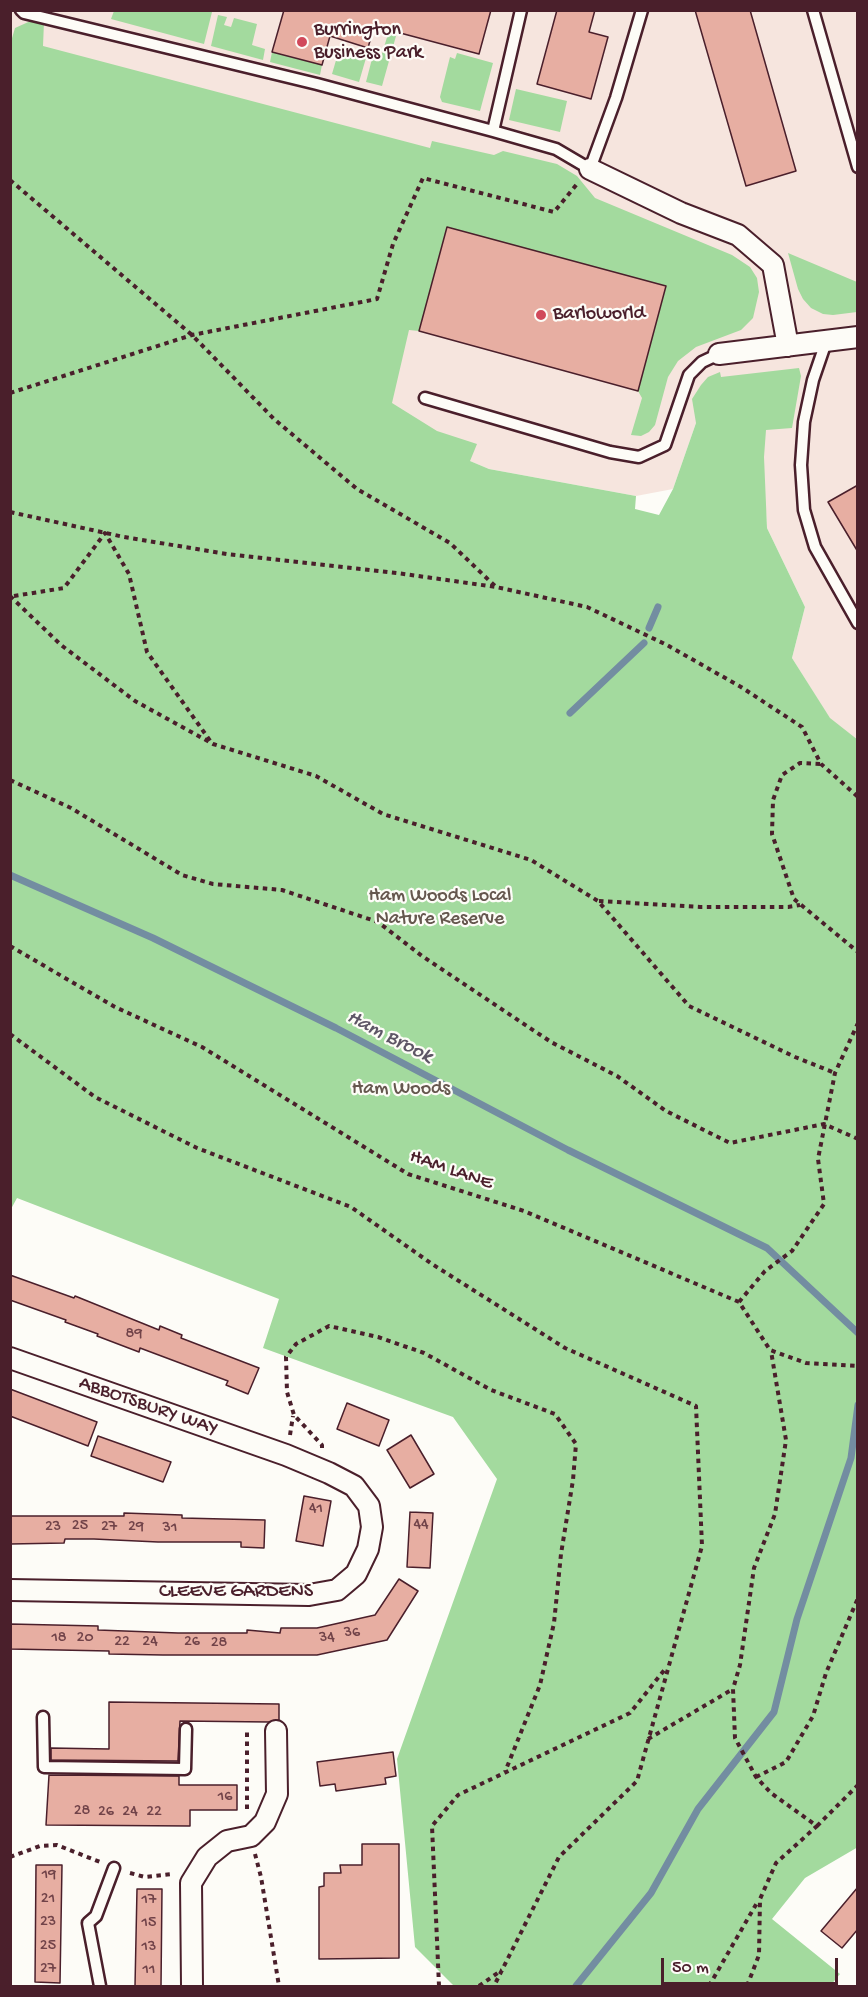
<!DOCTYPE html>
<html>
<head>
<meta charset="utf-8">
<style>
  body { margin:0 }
  #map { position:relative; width:868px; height:1997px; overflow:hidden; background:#fdfcf7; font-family:"Gochi Hand",sans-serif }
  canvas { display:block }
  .frame { position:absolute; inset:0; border:12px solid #4a1f2b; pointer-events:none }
  .scale { position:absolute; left:661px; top:1958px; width:177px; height:27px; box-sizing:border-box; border:3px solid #4a1f2b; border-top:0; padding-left:8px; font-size:18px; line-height:21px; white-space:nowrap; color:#4a1f2b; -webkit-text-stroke:4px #fdfcf7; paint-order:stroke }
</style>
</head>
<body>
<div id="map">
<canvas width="868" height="1997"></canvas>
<div class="frame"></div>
<div class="scale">50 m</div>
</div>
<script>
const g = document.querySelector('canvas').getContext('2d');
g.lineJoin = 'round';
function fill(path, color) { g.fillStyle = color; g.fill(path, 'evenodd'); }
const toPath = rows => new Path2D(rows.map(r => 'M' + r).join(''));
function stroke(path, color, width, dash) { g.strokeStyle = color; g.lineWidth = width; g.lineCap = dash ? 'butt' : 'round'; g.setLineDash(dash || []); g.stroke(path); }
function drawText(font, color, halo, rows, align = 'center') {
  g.font = font + ' "Gochi Hand",sans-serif'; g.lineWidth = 4.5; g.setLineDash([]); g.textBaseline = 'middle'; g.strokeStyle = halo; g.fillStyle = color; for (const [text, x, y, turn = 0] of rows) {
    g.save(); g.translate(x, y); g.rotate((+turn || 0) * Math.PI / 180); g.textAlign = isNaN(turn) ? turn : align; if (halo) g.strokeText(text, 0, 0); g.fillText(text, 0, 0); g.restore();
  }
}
const built = toPath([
  [10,11,857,11,857,740,830,719,792,658,805,607,767,528,766,511,696,423,673,489,636,496,489,469,422,441,11,61]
]);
const green = toPath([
  [206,11,212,12,204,44,111,19,114,11],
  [218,15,227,17,224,25,231,27,234,18,257,24,252,45,265,49,263,60,211,46],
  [35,19,44,22,43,46,430,148,432,141,494,155,503,151,557,164,577,176,595,198,732,255,750,267,757,278,759,292,753,318,741,330,696,347,678,361,668,377,655,425,649,432,641,436,631,435,642,398,638,391,447,227,419,331,409,330,392,403,437,431,477,444,470,461,489,469,636,496,635,509,659,515,673,489,696,423,692,399,701,385,708,377,720,372,721,377,799,368,801,376,792,428,766,430,764,457,767,528,805,607,792,658,830,718,858,740,858,1847,805,1878,772,1919,840,1974,830,1986,454,1986,415,1947,397,1759,497,1479,453,1417,263,1348,279,1299,17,1198,11,1209,10,45,15,28],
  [388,34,396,36,382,86,366,82,373,55,381,57],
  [339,50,366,58,359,82,332,74],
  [272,52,322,65,320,75,270,62],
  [457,53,493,63,480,111,442,102,440,97,450,57,455,59],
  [516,89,567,101,560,132,509,120],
  [788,253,857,282,857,312,833,315,823,314,811,308,803,299,798,289]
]);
const stream = toPath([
  [649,628,658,607],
  [570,713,644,643],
  [10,875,153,938,336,1028,568,1150,767,1248,858,1333],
  [576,1986,651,1893,698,1809,774,1712,797,1619,851,1458,858,1405]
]);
const building = toPath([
  [284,10,491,10,479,54,374,26,368,48,330,36,322,65,272,52,284,10],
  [557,10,595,10,589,32,608,37,591,99,537,84,557,10],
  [695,10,750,10,796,171,746,186,695,10],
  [447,227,666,286,638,391,419,331,447,227],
  [858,485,858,552,828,502,858,485],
  [10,1275,74,1298,75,1296,159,1330,160,1326,182,1335,181,1338,259,1368,248,1394,226,1385,228,1381,140,1348,139,1352,97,1336,98,1334,65,1322,66,1320,10,1300,10,1275],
  [10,1389,97,1422,88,1446,10,1416,10,1389],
  [347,1403,389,1420,379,1446,337,1429,347,1403],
  [411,1435,434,1474,410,1488,387,1450,411,1435],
  [98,1436,171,1462,163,1482,91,1456,98,1436],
  [304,1496,331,1501,323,1546,296,1541,304,1496],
  [410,1512,433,1513,430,1568,407,1567,410,1512],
  [124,1513,182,1515,182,1518,265,1520,264,1548,241,1547,241,1542,158,1542,94,1539,65,1539,64,1543,10,1544,10,1516,124,1516,124,1513],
  [399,1579,418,1591,387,1640,317,1655,163,1655,109,1654,109,1651,10,1649,10,1624,98,1626,98,1630,178,1633,247,1633,247,1630,280,1633,281,1628,317,1628,375,1615,399,1579],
  [109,1702,279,1704,279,1720,269,1722,180,1721,178,1761,51,1760,51,1748,109,1749,109,1702],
  [393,1752,396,1776,385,1778,386,1784,336,1791,335,1784,320,1786,317,1762,393,1752],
  [49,1775,179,1776,179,1785,237,1785,237,1810,190,1810,190,1826,46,1825,49,1775],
  [362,1844,399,1844,399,1958,319,1959,319,1887,324,1886,324,1873,341,1873,340,1865,362,1865,362,1844],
  [36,1865,62,1865,60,1983,35,1982,36,1865],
  [858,1887,858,1929,842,1948,821,1931,858,1887],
  [137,1889,162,1889,161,1986,135,1986,137,1889]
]);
const path = toPath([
  [10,180,192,335,274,419,357,489,450,543,496,587,587,607,667,645,741,687,802,727,821,764,858,797],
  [10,393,192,335,377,299,393,244,423,178,554,212,577,184],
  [10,512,124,537,227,554,397,573,496,587],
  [10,596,61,645,135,701,213,744,316,776,383,814,531,860,598,901,689,1006,795,1057,835,1073],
  [14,596,64,588,105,533,129,574,147,652,211,742],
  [820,764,800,763,782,775,773,800,772,834,794,899,858,952],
  [10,780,71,808,182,875,213,884,282,890,378,922,422,956,551,1042,617,1076,666,1111,730,1143,824,1124,858,1139],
  [599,901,700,907,788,907,800,905],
  [10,946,115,1007,202,1047,408,1174,524,1211,739,1302,770,1350,806,1363,858,1366],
  [10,1034,95,1097,197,1148,351,1207,432,1264,565,1348,696,1406,702,1546,637,1781,559,1857,494,1986],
  [739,1302,765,1271,792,1251,824,1204,818,1159,835,1073,858,1023],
  [290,1435,293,1416],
  [322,1448,322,1445,294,1415,287,1392,286,1357,296,1344,329,1326,378,1337,424,1353,491,1390,555,1414,576,1444,573,1480,561,1554,554,1623,540,1685,505,1772],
  [648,1739,733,1689],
  [756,1777,786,1762,813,1716,826,1673,858,1598],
  [247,1809,247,1730],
  [817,1826,858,1785],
  [255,1854,261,1877,279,1986],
  [10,1857,40,1846,57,1845,100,1862],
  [130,1873,145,1877,173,1874],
  [439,1986,432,1826,458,1795,630,1713,666,1668],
  [479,1986,502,1970],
  [709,1986,758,1901],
  [747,1986,759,1955,760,1899,776,1863,817,1826,771,1793,756,1777,735,1738,733,1689,740,1665,754,1568,775,1514,786,1440,771,1351]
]);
const lane = toPath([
  [21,10,24,13,317,84,493,131,556,149,590,169,616,98,642,10],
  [813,10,858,167],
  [493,131,521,10],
  [826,342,813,380,804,422,801,465,804,510,815,547,858,623],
  [425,398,610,452,639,457,665,445,689,375,702,362,719,354],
  [43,1717,44,1767,185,1769,186,1729],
  [100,1986,88,1923,96,1916,114,1868]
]);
const street = toPath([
  [590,169,681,213,738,235,773,265,788,346],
  [719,354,858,337],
  [10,1358,286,1455,329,1473,354,1486,369,1506,372,1527,368,1549,356,1574,337,1590,309,1595,10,1590],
  [192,1986,191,1883,207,1857,227,1841,251,1836,265,1822,277,1794,276,1731]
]);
const markers = [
  [302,42,6,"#d1495b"],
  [541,315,6,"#d1495b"]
];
const numberNames = [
  ["89",134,1335],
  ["41",316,1510],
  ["44",421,1526],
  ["25",80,1527],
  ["23",53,1528],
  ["27",109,1528],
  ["29",136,1528],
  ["31",170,1529],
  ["36",352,1634],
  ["18",59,1639],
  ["20",85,1639],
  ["34",327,1639],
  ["22",122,1643],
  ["24",150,1643],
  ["26",192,1643],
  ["28",219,1644],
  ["16",225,1798],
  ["28",82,1812],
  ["26",106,1813],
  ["24",130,1813],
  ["22",154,1813],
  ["19",49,1876],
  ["21",48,1900],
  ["17",149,1901],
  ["23",48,1923],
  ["15",149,1924],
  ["25",48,1947],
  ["13",149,1948],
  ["27",48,1970],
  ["11",149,1971]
];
const poiNames = [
  ["Burrington",314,31],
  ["Business Park",314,54],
  ["Barloworld",553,315]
];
const parkNames = [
  ["Ham Woods Local",440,897],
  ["Nature Reserve",440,920],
  ["Ham Woods",401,1090]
];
const streetNames = [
  ["HAM LANE",451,1171,19],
  ["ABBOTSBURY WAY",148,1407,19],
  ["CLEEVE GARDENS",236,1593]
];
const waterNames = [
  ["Ham Brook",389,1038,27]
];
fill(built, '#f6e5de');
fill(green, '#a3da9e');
stroke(stream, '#738da1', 7);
fill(building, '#e7aea2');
stroke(building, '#4a1f2b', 1.5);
stroke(lane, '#4a1f2b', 15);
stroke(street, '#4a1f2b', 24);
stroke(path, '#4a1f2b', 4, [4.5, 4.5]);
stroke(lane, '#fdfcf7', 10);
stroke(street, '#fdfcf7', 20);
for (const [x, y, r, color] of markers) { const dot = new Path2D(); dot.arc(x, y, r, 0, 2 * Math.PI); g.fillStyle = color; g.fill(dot); stroke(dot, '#fdfcf7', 2); }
drawText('16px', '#714349', null, numberNames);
drawText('20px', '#4a1f2b', '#fdfcf7', poiNames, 'left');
drawText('20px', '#65574e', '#fdfcf7', parkNames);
drawText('20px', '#4a1f2b', '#fdfcf7', streetNames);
drawText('italic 21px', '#5e5666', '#fdfcf7', waterNames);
</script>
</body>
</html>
